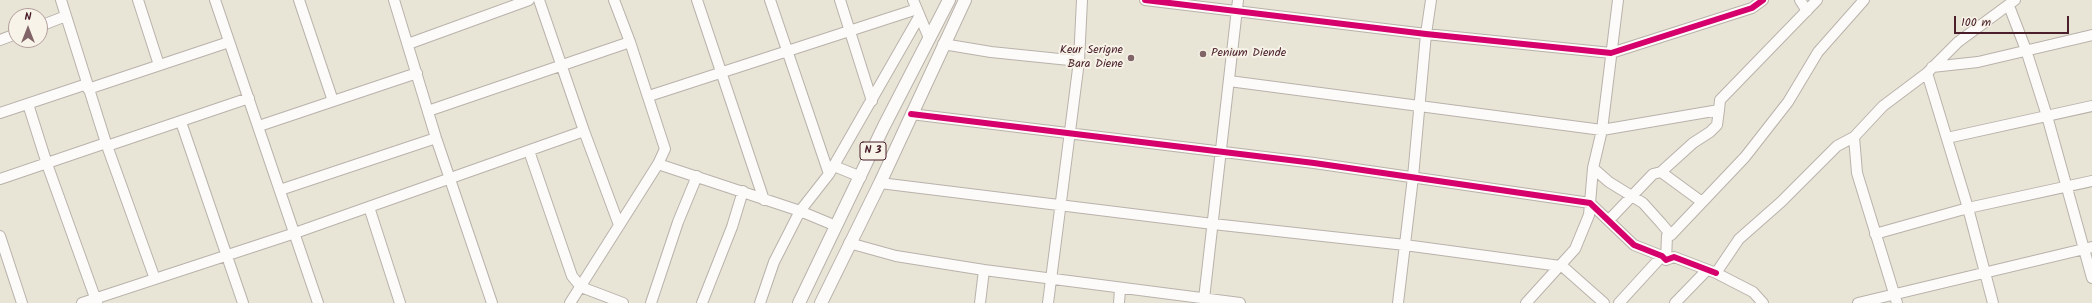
<!DOCTYPE html>
<html>
<head>
<meta charset="utf-8">
<style>
  body { margin:0 }
  #map { position:relative; width:2092px; height:303px; overflow:hidden; background:#e8e4d6; font-family:Kalam,sans-serif }
  canvas { display:block }
  .north { position:absolute; left:8px; top:8px; width:40px; height:40px; box-sizing:border-box; background:#f7f3e8; border:1px solid #b29e9c; border-radius:50%; rotate:0deg; font-size:11px; font-weight:700; line-height:16px; text-align:center; color:#4a1f2b }
  .north::after { content:''; display:block; margin:auto; width:14px; height:18px; background:#816467; clip-path:polygon(50% 0,100% 100%,50% 72%,0 100%) }
  .scale { position:absolute; left:1954px; top:16px; width:115px; height:18px; box-sizing:border-box; border:2px solid #4a1f2b; border-top:0; padding-left:5px; font-size:12px; line-height:14px; white-space:nowrap; color:#4a1f2b; -webkit-text-stroke:3px #f7f3e8; paint-order:stroke }
</style>
</head>
<body>
<div id="map">
<canvas width="2092" height="303"></canvas>
<div class="north">N</div>
<div class="scale">100 m</div>
</div>
<script>
const g = document.querySelector('canvas').getContext('2d');
g.lineJoin = 'round';
const toPath = rows => new Path2D(rows.map(r => 'M' + r).join(''));
function stroke(path, color, width, dash) { g.strokeStyle = color; g.lineWidth = width; g.lineCap = dash ? 'butt' : 'round'; g.setLineDash(dash || []); g.stroke(path); }
function drawText(font, color, halo, rows, align = 'center') {
  g.font = font + ' Kalam,sans-serif'; g.lineWidth = 4; g.setLineDash([]); g.textBaseline = 'middle'; g.strokeStyle = halo; g.fillStyle = color; for (const [text, x, y, turn = 0] of rows) {
    g.save(); g.translate(x, y); g.rotate((+turn || 0) * Math.PI / 180); g.textAlign = isNaN(turn) ? turn : align; if (halo) g.strokeText(text, 0, 0); g.fillText(text, 0, 0); g.restore();
  }
}
const minor = toPath([
  [61,0,106,143,155,279],
  [138,0,159,65],
  [215,0,318,303],
  [299,0,333,101],
  [394,0,436,138,492,303],
  [539,0,584,131,619,225],
  [697,0,764,200],
  [770,0,829,174],
  [840,0,872,101],
  [913,0,929,38],
  [1145,0,1426,34,1611,53,1752,8,1763,0],
  [1800,0,1807,11],
  [2009,6,2026,50,2047,116,2092,278],
  [40,26,66,16],
  [0,40,16,34],
  [408,44,529,0],
  [943,44,991,52,1079,61],
  [1932,67,1978,62,2092,35],
  [1927,73,1968,208,1993,303],
  [1229,81,1602,130,1719,110,1720,100,1817,0],
  [88,89,229,42],
  [649,96,917,9],
  [28,104,47,164,97,303],
  [428,111,630,42],
  [0,113,87,84],
  [911,114,1314,163,1590,203,1634,245,1662,256,1666,260,1674,257,1716,273],
  [181,122,243,303],
  [259,126,417,73],
  [1947,138,2092,106],
  [107,146,249,98],
  [529,151,572,276,581,287,623,303],
  [658,164,800,211,836,226],
  [834,166,861,177],
  [1593,168,1609,182,1643,203,1661,223,1671,235,1667,236,1666,260],
  [1661,172,1702,202],
  [0,179,106,143],
  [880,183,1213,224,1405,245,1560,266],
  [280,190,436,138],
  [369,207,400,303],
  [1609,220,1653,174,1661,172,1693,143,1710,132,1717,125,1719,110],
  [1875,234,1968,208,2092,181],
  [1671,235,1745,157,1788,102,1818,52,1864,0],
  [0,236,22,303],
  [849,243,896,256,984,270,1240,303],
  [1561,265,1604,303],
  [1204,299,1238,0],
  [82,303,295,233,584,131],
  [570,303,658,164,665,149,630,42,614,0],
  [651,303,678,222,697,176],
  [702,303,732,227,743,191],
  [760,303,774,262,800,211,829,174,919,17],
  [980,303,984,270],
  [1048,303,1079,61,1082,0],
  [1119,303,1120,289],
  [1398,303,1413,177,1426,34,1431,0],
  [1526,303,1575,249,1589,215,1593,168,1602,130,1618,0],
  [1619,303,1662,256],
  [1675,303,1707,270],
  [1763,303,1753,292,1716,273,1739,239,1781,202,1837,146,1854,137],
  [1858,303,2092,247],
  [1897,303,1857,173,1854,137,1883,106,1927,73,1958,42,2015,0]
]);
const major = toPath([
  [799,303,884,126,949,0],
  [821,303,880,183,965,0]
]);
const cycleway = toPath([
  [1145,0,1426,34,1611,53,1752,8,1763,0],
  [911,114,1314,163,1590,203,1634,245,1662,256,1666,260,1674,257,1716,273]
]);
const markers = [
  [1203,54,4,"#816467"],
  [1131,58,4,"#816467"]
];
const shields = [
  [873,151,26]
];
const shieldNames = [
  ["N 3",873,151]
];
const poiNames = [
  ["Keur Serigne",1123,51],
  ["Bara Diene",1123,65],
  ["Penium Diende",1211,54,"left"]
];
stroke(minor, '#b9b2ab', 12);
stroke(major, '#b9b2ab', 14);
stroke(minor, '#fcfbf9', 10);
stroke(major, '#fcfbf9', 12);
stroke(cycleway, '#d6006c', 6);
for (const [x, y, r, color] of markers) { const dot = new Path2D(); dot.arc(x, y, r, 0, 2 * Math.PI); g.fillStyle = color; g.fill(dot); stroke(dot, '#f7f3e8', 1.5); }
for (const [x, y, w] of shields) { const box = new Path2D(); box.roundRect(x - w / 2, y - 9, w, 18, 3); g.fillStyle = '#f7f3e8'; g.fill(box); stroke(box, '#4a1f2b', 1); }
drawText('bold 11px', '#4a1f2b', null, shieldNames);
drawText('12px', '#4a1f2b', '#f7f3e8', poiNames, 'right');
</script>
</body>
</html>
